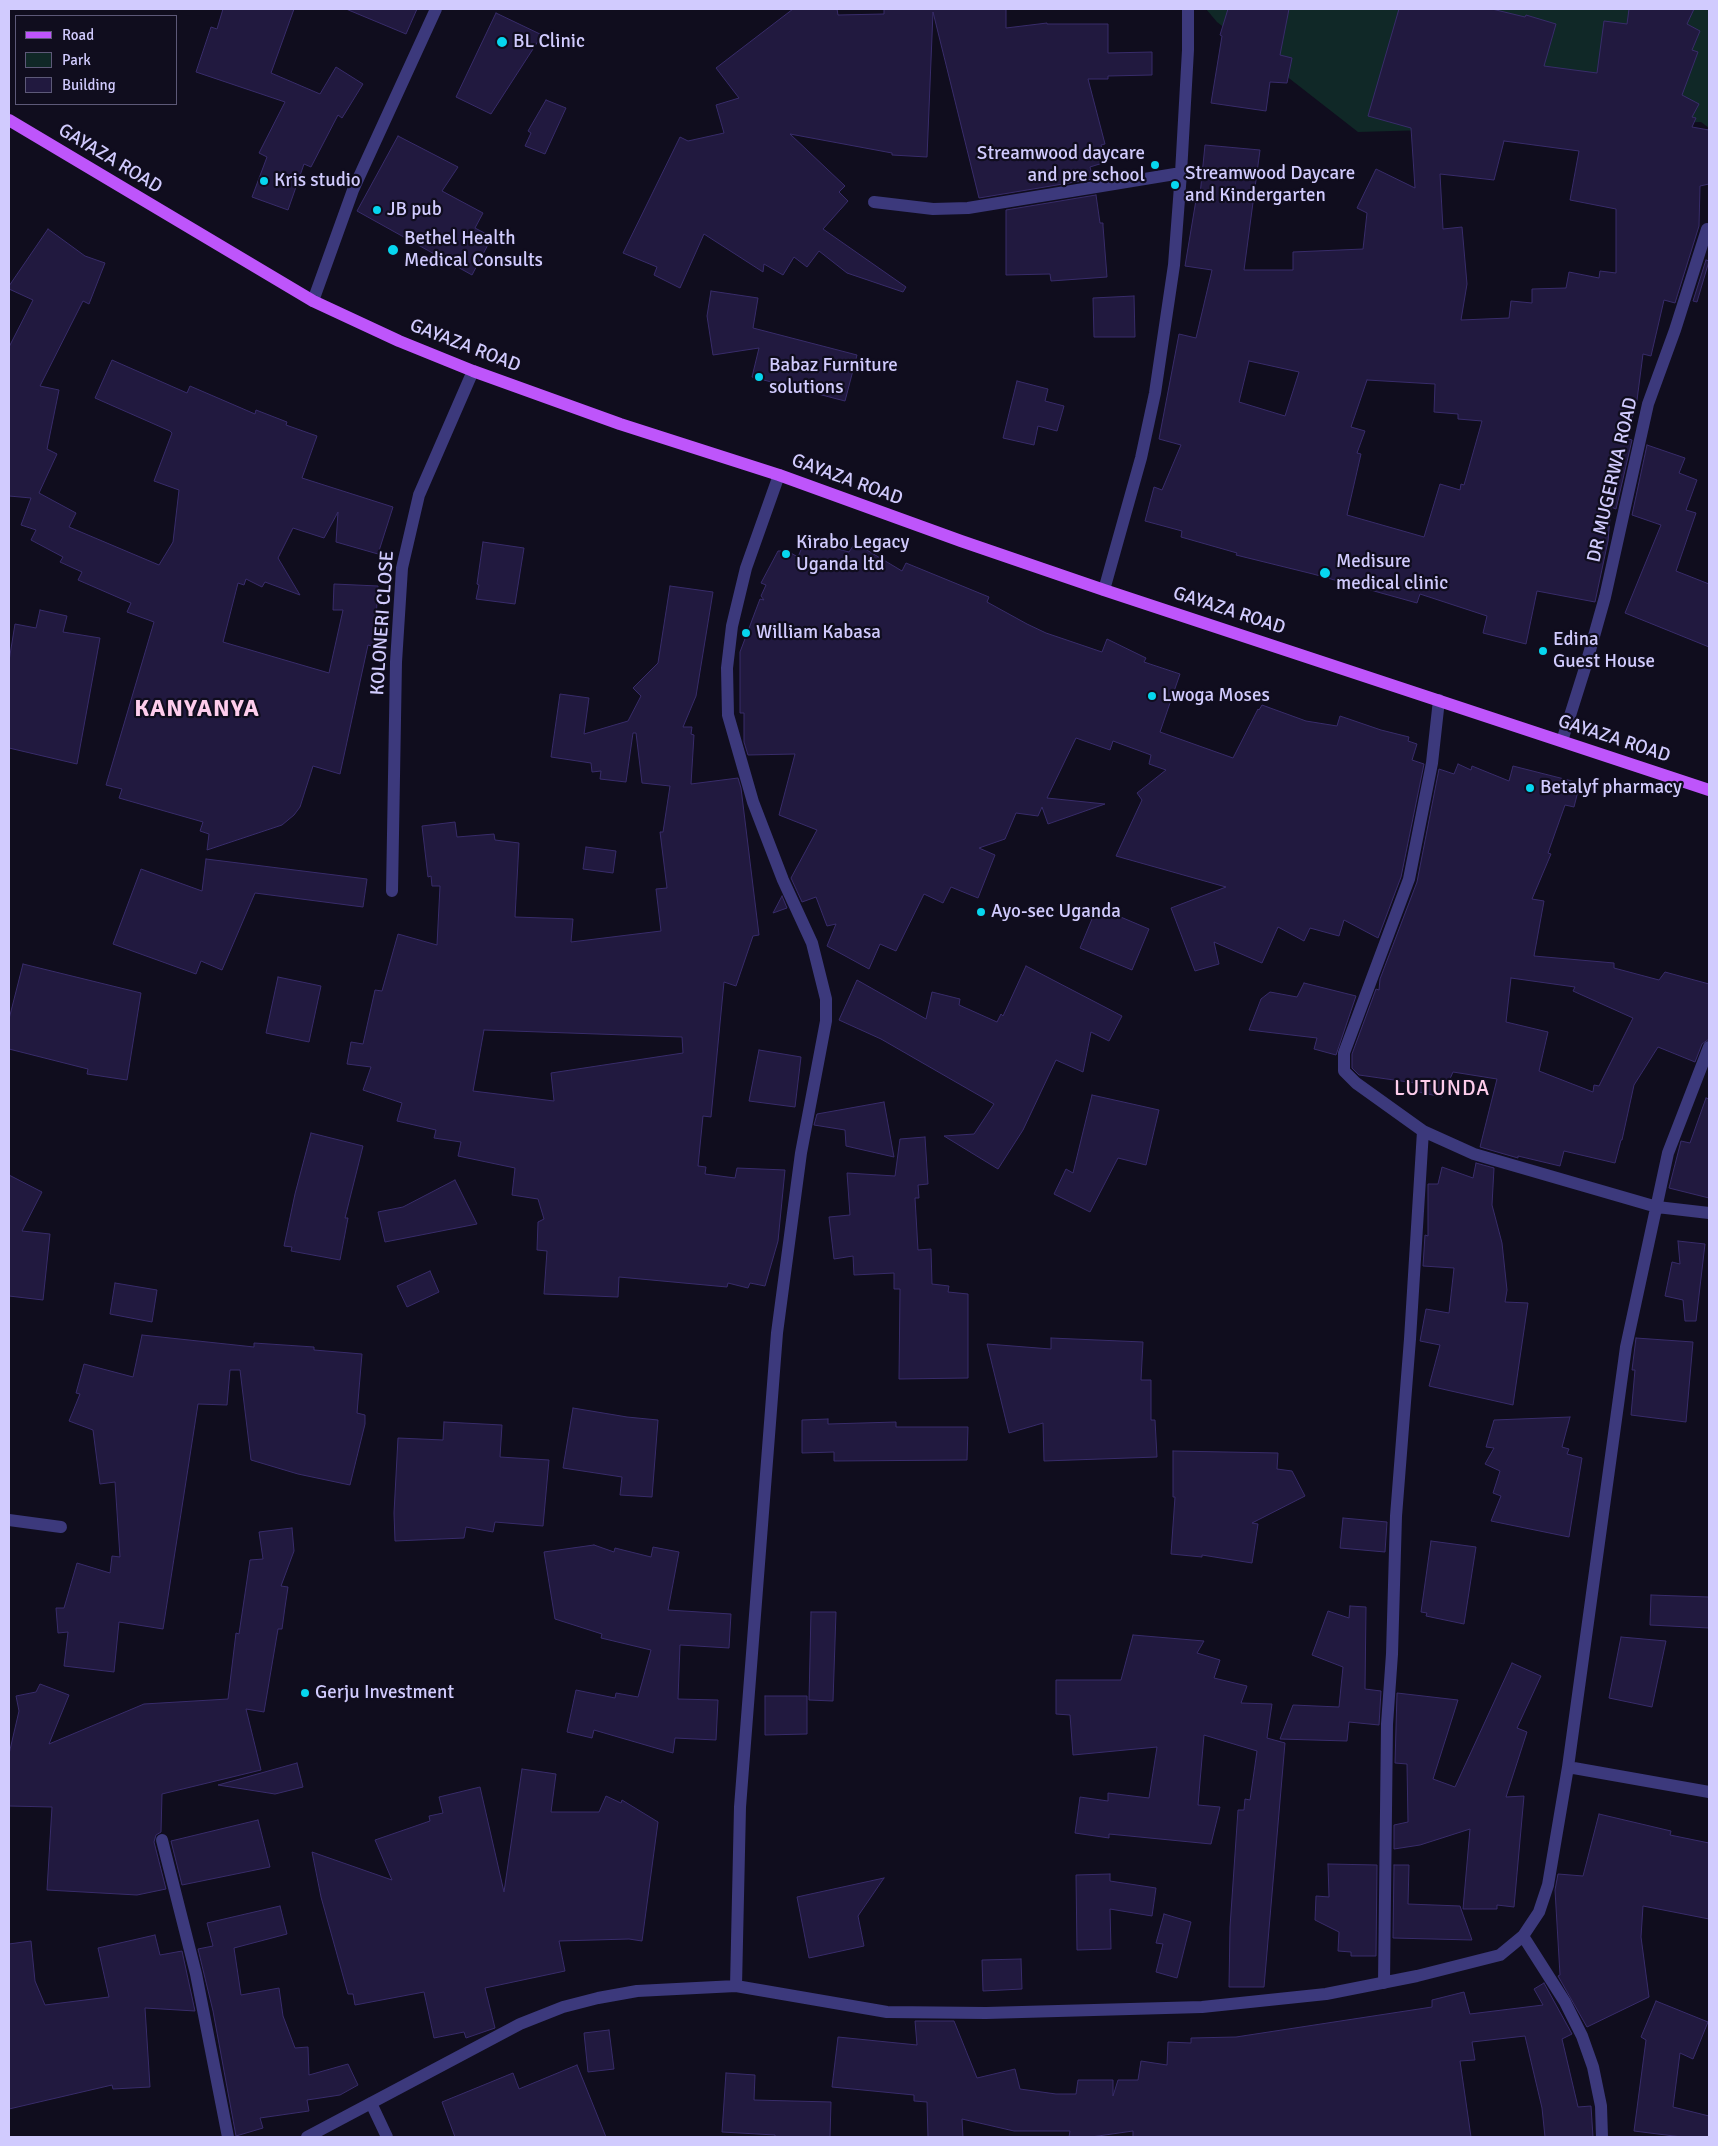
<!DOCTYPE html>
<html>
<head>
<meta charset="utf-8">
<style>
  body { margin:0 }
  #map { position:relative; width:1718px; height:2146px; overflow:hidden; background:#100d1e; font-family:Signika,sans-serif }
  canvas { display:block }
  .frame { position:absolute; inset:0; border:10px solid #d1cbfe; pointer-events:none }
  .legend { position:absolute; left:15px; top:15px; width:162px; height:90px; box-sizing:border-box; background:#100d1e; border:1px solid #5d5978; margin:0; padding:6px 9px; list-style:none; font-size:15px; color:#d1cbfe }
  .legend li { display:flex; align-items:center; gap:10px; height:25px }
  .legend b { width:25px; border:1px solid #5d5978 }
</style>
</head>
<body>
<div id="map">
<canvas width="1718" height="2146"></canvas>
<div class="frame"></div>
<ul class="legend">
<li><b style="height:6px;background:#be55fb"></b>Road</li>
<li><b style="height:14px;background:#102827"></b>Park</li>
<li><b style="height:14px;background:#21193f"></b>Building</li>
</ul>
</div>
<script>
const g = document.querySelector('canvas').getContext('2d');
g.lineJoin = 'round';
function fill(path, color) { g.fillStyle = color; g.fill(path, 'evenodd'); }
const toPath = rows => new Path2D(rows.map(r => 'M' + r).join(''));
function stroke(path, color, width, dash) { g.strokeStyle = color; g.lineWidth = width; g.lineCap = dash ? 'butt' : 'round'; g.setLineDash(dash || []); g.stroke(path); }
function drawText(font, color, halo, rows, align = 'center') {
  g.font = font + ' Signika,sans-serif'; g.lineWidth = 4.5; g.setLineDash([]); g.textBaseline = 'middle'; g.strokeStyle = halo; g.fillStyle = color; for (const [text, x, y, turn = 0] of rows) {
    g.save(); g.translate(x, y); g.rotate((+turn || 0) * Math.PI / 180); g.textAlign = isNaN(turn) ? turn : align; if (halo) g.strokeText(text, 0, 0); g.fillText(text, 0, 0); g.restore();
  }
}
const green = toPath([
  [1206,9,1709,9,1709,128,1701,122,1358,132,1217,22]
]);
const building = toPath([
  [223,9,294,9,271,73,320,94,336,67,363,84,342,118,338,115,311,167,304,164,288,210,252,197,267,157,259,153,285,102,196,72,211,27,217,29,223,9],
  [346,9,417,9,406,34,346,9],
  [793,9,837,9,838,15,884,14,884,9,1006,9,1006,28,1047,23,1047,24,1108,24,1108,53,1152,52,1152,75,1108,76,1108,79,1088,79,1105,144,1101,145,1106,162,1090,167,1093,179,979,198,933,12,927,157,892,155,892,153,790,134,845,186,839,192,848,201,823,229,906,287,903,292,847,273,819,251,807,267,794,257,783,275,764,264,763,272,704,234,680,288,654,275,657,267,623,253,680,137,688,141,724,133,716,105,739,98,716,68,793,9],
  [1228,9,1289,9,1280,55,1292,58,1287,83,1270,82,1266,111,1211,103,1222,36,1220,35,1228,9],
  [1399,9,1492,9,1525,17,1526,15,1556,24,1544,66,1597,73,1604,21,1627,24,1629,9,1694,9,1687,24,1700,31,1692,50,1698,52,1682,95,1699,104,1692,117,1696,118,1692,127,1709,130,1709,184,1700,186,1699,226,1675,303,1664,300,1651,356,1643,354,1637,400,1626,438,1632,440,1616,509,1611,507,1608,541,1595,602,1537,591,1526,644,1483,633,1487,616,1420,594,1417,603,1313,574,1236,555,1237,553,1181,537,1182,531,1145,521,1154,487,1162,490,1181,445,1159,439,1179,334,1196,338,1212,270,1185,266,1197,194,1200,195,1205,145,1260,150,1244,270,1293,270,1293,252,1363,249,1367,213,1357,208,1376,169,1415,188,1411,128,1368,116,1399,9],
  [1504,141,1579,151,1570,200,1616,209,1616,273,1600,271,1599,278,1569,272,1566,288,1532,289,1532,303,1511,301,1509,318,1461,320,1467,284,1462,227,1443,229,1440,174,1494,180,1504,141],
  [1249,361,1299,372,1285,416,1239,402,1249,361],
  [1367,380,1435,384,1434,412,1458,414,1458,419,1482,421,1464,485,1461,484,1460,490,1440,484,1424,537,1347,515,1361,454,1357,453,1365,431,1351,427,1367,380],
  [496,13,542,35,491,114,456,97,496,13],
  [546,100,566,108,545,154,525,146,531,133,528,131,546,100],
  [398,136,458,167,442,191,483,213,475,228,492,237,472,275,357,211,398,136],
  [1096,195,1100,223,1103,223,1103,226,1107,277,1051,281,1050,274,1006,275,1006,210,1096,195],
  [48,229,85,256,105,263,89,304,83,301,40,386,59,390,47,449,57,454,39,493,76,513,69,527,159,565,173,542,179,490,154,481,172,433,170,431,95,398,112,360,187,393,190,386,255,414,256,410,287,422,286,425,317,436,302,478,393,507,378,554,336,542,338,512,324,538,293,528,278,558,300,595,265,582,262,587,246,579,244,585,238,583,223,642,329,673,343,610,333,610,334,584,378,586,376,619,384,621,378,648,368,645,340,774,313,766,300,807,294,815,282,825,207,850,209,834,200,831,203,822,119,798,122,789,106,785,154,622,127,612,131,603,78,580,82,572,60,562,63,557,31,540,36,530,21,525,31,498,9,496,9,347,33,300,9,289,9,286,48,229],
  [1706,260,1709,261,1697,302,1693,301,1706,260],
  [711,291,758,298,753,328,857,355,845,401,752,377,759,348,713,355,707,316,711,291],
  [1134,296,1135,337,1094,337,1093,298,1134,296],
  [1017,381,1048,389,1045,401,1064,406,1057,431,1038,426,1034,445,1003,438,1017,381],
  [1647,445,1685,458,1679,473,1697,480,1686,510,1696,513,1676,571,1709,584,1709,647,1625,613,1661,525,1632,515,1647,445],
  [805,540,849,552,855,543,902,571,906,563,989,597,987,602,1027,624,1046,633,1102,652,1107,639,1146,658,1144,662,1180,674,1160,732,1233,758,1258,709,1259,710,1262,705,1306,721,1337,726,1340,716,1381,730,1409,737,1408,741,1417,744,1412,760,1424,764,1401,877,1378,938,1344,920,1339,936,1310,928,1304,941,1278,927,1262,963,1214,942,1219,964,1195,971,1171,908,1226,887,1116,856,1142,800,1137,793,1166,770,1149,764,1151,755,1113,741,1110,750,1076,738,1047,798,1105,804,1048,824,1042,807,1038,816,1016,813,1005,839,979,848,995,855,978,898,951,887,943,903,924,894,896,951,880,944,869,969,827,946,836,924,827,926,816,897,802,902,791,878,817,830,779,815,795,754,748,755,744,742,744,713,740,713,740,652,760,599,764,600,761,596,766,585,761,583,778,551,787,551,798,557,805,540],
  [483,542,524,548,515,604,476,599,479,585,477,584,483,542],
  [670,586,713,592,696,696,683,727,692,727,691,734,694,735,691,784,738,778,741,788,759,935,753,936,736,986,724,982,711,1117,703,1116,698,1166,706,1167,705,1174,735,1178,737,1168,785,1170,778,1241,765,1286,750,1283,748,1288,728,1283,727,1287,619,1277,618,1297,544,1294,547,1251,537,1250,538,1222,544,1219,538,1199,512,1195,515,1168,458,1156,461,1142,434,1138,436,1130,397,1121,402,1103,363,1090,371,1067,347,1064,351,1042,363,1044,375,990,382,991,398,934,437,945,440,886,432,886,431,876,428,877,422,826,455,822,457,837,494,834,495,840,519,843,515,917,573,919,571,942,661,931,656,889,667,888,660,832,663,832,670,786,642,783,636,733,633,733,626,782,600,779,601,771,592,772,591,763,551,757,560,694,589,698,584,734,628,721,641,696,633,688,658,663,670,586],
  [484,1030,682,1037,683,1053,551,1073,554,1101,473,1091,484,1030],
  [40,610,67,616,63,632,100,638,77,764,9,748,9,661,15,624,36,628,40,610],
  [1458,764,1471,770,1472,766,1509,781,1513,766,1580,783,1574,807,1565,805,1548,853,1551,854,1532,899,1544,901,1534,956,1614,963,1614,968,1659,980,1665,972,1709,984,1709,1039,1702,1044,1695,1062,1658,1047,1634,1085,1622,1140,1621,1140,1615,1163,1564,1151,1560,1166,1518,1156,1518,1158,1480,1147,1497,1079,1453,1072,1442,1097,1414,1091,1415,1083,1359,1075,1352,1068,1352,1054,1376,989,1379,990,1380,979,1417,882,1439,769,1454,774,1458,764],
  [1511,978,1575,987,1573,991,1633,1018,1599,1086,1594,1085,1593,1092,1539,1071,1548,1032,1506,1022,1511,978],
  [586,847,616,851,613,873,583,869,586,847],
  [206,859,367,879,363,907,255,893,222,970,201,961,196,974,113,944,141,869,202,891,206,859],
  [782,896,787,908,773,913,782,896],
  [1097,907,1149,929,1132,970,1080,948,1097,907],
  [23,964,141,993,127,1080,87,1074,88,1069,9,1049,9,1019,23,964],
  [1026,966,1122,1016,1109,1041,1091,1032,1083,1072,1056,1060,1023,1130,998,1169,944,1136,974,1134,994,1104,881,1039,839,1020,857,980,926,1019,932,992,960,999,959,1005,997,1022,1001,1014,1003,1016,1026,966],
  [278,977,321,986,309,1042,266,1033,278,977],
  [1304,983,1356,996,1336,1055,1314,1049,1317,1038,1249,1030,1261,999,1270,992,1297,997,1304,983],
  [759,1050,801,1057,795,1107,749,1101,759,1050],
  [1092,1095,1159,1110,1146,1165,1118,1158,1090,1212,1054,1194,1066,1169,1073,1173,1092,1095],
  [1706,1098,1709,1099,1709,1198,1669,1188,1681,1141,1690,1143,1706,1098],
  [884,1102,894,1157,846,1146,845,1130,814,1125,817,1114,884,1102],
  [311,1133,363,1146,345,1218,348,1218,340,1260,291,1251,292,1247,284,1246,295,1194,311,1133],
  [925,1137,928,1184,918,1185,919,1198,915,1198,918,1250,931,1249,932,1284,949,1286,948,1292,968,1294,968,1378,899,1379,900,1289,894,1289,894,1273,854,1275,853,1256,834,1259,829,1217,850,1215,847,1173,895,1176,900,1139,925,1137],
  [1476,1163,1494,1168,1492,1205,1502,1243,1507,1290,1505,1302,1528,1303,1513,1405,1429,1386,1440,1345,1420,1341,1426,1309,1449,1313,1454,1268,1423,1266,1425,1235,1428,1236,1428,1184,1438,1184,1442,1167,1473,1178,1476,1163],
  [9,1175,42,1192,22,1231,50,1234,43,1300,9,1296,9,1175],
  [455,1180,477,1224,385,1242,378,1212,403,1207,455,1180],
  [1678,1241,1705,1244,1696,1321,1685,1321,1683,1300,1665,1296,1672,1262,1680,1264,1678,1241],
  [430,1271,439,1292,407,1307,397,1286,430,1271],
  [115,1283,157,1290,152,1322,110,1314,115,1283],
  [142,1335,254,1347,254,1343,314,1347,314,1350,362,1354,357,1413,365,1415,365,1424,350,1485,298,1474,251,1460,240,1370,230,1370,227,1405,198,1404,163,1629,119,1622,114,1672,64,1666,68,1632,58,1633,56,1608,64,1608,77,1563,110,1573,112,1556,120,1557,115,1482,100,1484,93,1430,69,1421,80,1394,76,1393,84,1364,133,1377,142,1335],
  [1051,1338,1143,1342,1141,1380,1151,1380,1151,1420,1155,1420,1157,1457,1044,1461,1043,1423,1009,1433,987,1344,1051,1349,1051,1338],
  [1636,1338,1693,1342,1686,1422,1631,1415,1635,1370,1632,1370,1636,1338],
  [573,1408,627,1417,658,1420,652,1497,620,1495,622,1477,563,1468,573,1408],
  [1570,1417,1562,1447,1569,1449,1567,1454,1582,1458,1569,1537,1491,1521,1501,1496,1493,1493,1500,1471,1485,1464,1494,1448,1486,1447,1494,1420,1570,1417],
  [828,1419,828,1424,896,1422,896,1427,968,1427,967,1460,834,1461,834,1452,802,1453,802,1420,828,1419],
  [444,1422,502,1425,500,1457,549,1460,543,1526,495,1522,493,1532,466,1527,464,1538,395,1541,394,1513,398,1438,443,1440,444,1422],
  [1173,1451,1278,1453,1277,1469,1292,1471,1305,1496,1252,1523,1258,1524,1252,1563,1202,1555,1202,1557,1171,1554,1175,1497,1173,1497,1173,1451],
  [1343,1518,1387,1522,1385,1552,1340,1548,1343,1518],
  [292,1528,294,1551,281,1586,288,1587,285,1607,282,1629,278,1629,264,1712,246,1709,261,1770,162,1794,161,1832,156,1835,154,1842,166,1889,137,1895,47,1890,52,1807,9,1806,9,1754,19,1711,16,1696,36,1692,40,1684,69,1695,49,1744,144,1704,228,1699,236,1633,239,1634,250,1560,263,1559,259,1532,292,1528],
  [1431,1541,1476,1547,1464,1624,1426,1616,1427,1613,1421,1612,1431,1541],
  [594,1545,614,1552,615,1548,651,1557,653,1547,679,1552,668,1610,731,1614,729,1648,680,1645,678,1699,718,1700,716,1740,675,1738,673,1753,594,1730,592,1738,567,1732,576,1690,615,1698,616,1693,638,1697,651,1650,601,1638,602,1634,555,1619,544,1552,594,1545],
  [1651,1595,1709,1597,1709,1628,1650,1625,1651,1595],
  [1350,1606,1366,1607,1365,1689,1381,1691,1379,1725,1349,1722,1347,1741,1280,1739,1293,1705,1339,1707,1343,1667,1312,1655,1328,1611,1349,1618,1350,1606],
  [811,1612,836,1612,833,1701,809,1700,811,1612],
  [1133,1635,1204,1641,1197,1653,1220,1660,1214,1678,1247,1686,1241,1703,1272,1704,1267,1738,1285,1743,1264,1987,1229,1987,1230,1927,1238,1810,1244,1810,1245,1799,1250,1800,1257,1751,1204,1735,1198,1805,1220,1807,1211,1844,1109,1834,1109,1838,1075,1833,1080,1797,1108,1801,1108,1793,1149,1798,1157,1747,1073,1755,1070,1715,1056,1714,1056,1680,1121,1680,1133,1635],
  [1621,1637,1666,1641,1652,1707,1609,1698,1621,1637],
  [1512,1663,1541,1676,1517,1728,1527,1732,1506,1797,1524,1796,1514,1907,1497,1905,1497,1909,1463,1909,1470,1829,1420,1845,1394,1849,1394,1825,1408,1822,1407,1764,1395,1763,1397,1693,1458,1700,1433,1779,1455,1787,1512,1663],
  [765,1696,807,1696,807,1734,765,1735,765,1696],
  [297,1763,303,1787,275,1794,218,1785,297,1763],
  [522,1769,556,1774,551,1812,599,1812,606,1796,621,1803,622,1800,658,1822,642,1941,629,1939,559,1941,565,1971,485,1988,495,2028,466,2038,464,2032,434,2038,424,1992,355,2005,353,1994,348,1994,321,1897,312,1852,392,1880,375,1840,430,1821,429,1816,443,1813,439,1797,480,1787,504,1892,522,1769],
  [1599,1814,1671,1831,1670,1835,1709,1843,1709,1919,1643,1906,1641,1937,1649,1997,1587,2027,1558,1976,1560,1975,1555,1890,1558,1874,1583,1876,1599,1814],
  [258,1820,270,1867,182,1885,171,1841,258,1820],
  [1328,1864,1377,1865,1376,1956,1351,1956,1351,1952,1338,1951,1339,1932,1315,1920,1316,1896,1329,1897,1328,1864],
  [1394,1865,1409,1865,1408,1904,1460,1906,1472,1940,1393,1938,1394,1865],
  [1110,1874,1110,1881,1156,1888,1152,1916,1110,1909,1111,1949,1077,1950,1076,1875,1110,1874],
  [884,1878,858,1916,864,1946,809,1958,797,1897,884,1878],
  [280,1906,287,1934,234,1948,241,1995,279,1988,283,2016,295,2048,308,2047,309,2075,348,2064,358,2085,340,2095,307,2100,309,2111,260,2118,263,2128,236,2136,213,2011,198,1949,213,1946,207,1923,280,1906],
  [1164,1914,1191,1922,1177,1978,1156,1972,1163,1944,1156,1943,1164,1914],
  [155,1935,160,1955,182,1951,195,2011,145,2008,150,2087,113,2089,112,2085,9,2109,9,1944,31,1941,35,1981,45,2005,109,1997,98,1948,155,1935],
  [1021,1959,1022,1989,983,1991,982,1960,1021,1959],
  [1544,1983,1572,2034,1562,2039,1578,2107,1591,2106,1593,2137,1545,2137,1542,2108,1525,2036,1472,2042,1475,2060,1460,2061,1471,2137,1133,2137,1133,2131,1091,2137,1069,2137,1070,2131,1014,2131,962,2119,963,2137,928,2137,927,2102,914,2101,914,2095,832,2087,838,2037,917,2045,915,2021,954,2021,977,2078,1015,2069,1020,2089,1056,2094,1076,2094,1078,2080,1113,2080,1113,2096,1118,2080,1138,2080,1141,2061,1167,2065,1168,2042,1191,2043,1191,2038,1236,2037,1432,2007,1432,2000,1464,1992,1470,2014,1543,2005,1534,1989,1544,1983],
  [1656,2001,1708,2022,1693,2059,1680,2053,1673,2107,1709,2116,1709,2137,1682,2137,1634,2131,1646,2040,1641,2037,1656,2001],
  [609,2030,614,2069,588,2072,584,2033,609,2030],
  [577,2065,606,2137,455,2137,442,2102,513,2073,519,2089,577,2065],
  [726,2073,755,2075,754,2100,831,2102,830,2137,775,2137,775,2135,722,2132,726,2073]
]);
const minor = toPath([
  [874,202,933,209,968,208,1181,173],
  [313,301,353,190,436,9],
  [1104,590,1141,458,1155,393,1174,265,1181,173,1188,50,1188,9],
  [1439,700,1432,763,1409,879,1344,1053,1344,1071,1356,1083,1423,1131,1474,1154,1657,1207,1709,1213],
  [1562,741,1585,668,1605,597,1648,404,1675,330,1707,229],
  [392,891,396,662,402,568,419,495,473,371],
  [9,1520,61,1527],
  [1568,1767,1709,1792],
  [162,1840,196,1974,228,2137],
  [1523,1936,1565,2002,1582,2036,1593,2067,1601,2106,1602,2137],
  [1384,1983,1387,1724,1392,1654,1396,1516,1410,1339,1423,1131],
  [736,1986,740,1807,777,1333,801,1153,826,1021,826,999,812,943,783,880,753,802,728,715,727,668,732,626,746,568,779,475],
  [371,2103,387,2137],
  [307,2137,520,2024,563,2007,598,1998,637,1991,736,1986,887,2012,986,2013,1202,2007,1326,1994,1417,1976,1500,1955,1523,1936,1539,1912,1548,1885,1568,1767,1626,1347,1668,1153,1709,1047]
]);
const major = toPath([
  [9,120,313,301,399,341,473,371,620,424,779,475,961,541,1104,590,1709,790]
]);
const markers = [
  [502,42,6,"#06d6ef"],
  [1155,165,5,"#06d6ef"],
  [264,181,5,"#06d6ef"],
  [1175,185,5,"#06d6ef"],
  [377,210,5,"#06d6ef"],
  [393,250,6,"#06d6ef"],
  [759,377,5,"#06d6ef"],
  [786,554,5,"#06d6ef"],
  [1325,573,6,"#06d6ef"],
  [746,633,5,"#06d6ef"],
  [1543,651,5,"#06d6ef"],
  [1152,696,5,"#06d6ef"],
  [1530,788,5,"#06d6ef"],
  [981,912,5,"#06d6ef"],
  [305,1693,5,"#06d6ef"]
];
const poiNames = [
  ["BL Clinic",513,42],
  ["Streamwood daycare",1145,154,"right"],
  ["and pre school",1145,176,"right"],
  ["Streamwood Daycare",1185,174],
  ["and Kindergarten",1185,196],
  ["Kris studio",274,181],
  ["JB pub",387,210],
  ["Bethel Health",404,239],
  ["Medical Consults",404,261],
  ["Babaz Furniture",769,366],
  ["solutions",769,388],
  ["Kirabo Legacy",796,543],
  ["Uganda ltd",796,565],
  ["Medisure",1336,562],
  ["medical clinic",1336,584],
  ["William Kabasa",756,633],
  ["Edina",1553,640],
  ["Guest House",1553,662],
  ["Lwoga Moses",1162,696],
  ["Betalyf pharmacy",1540,788],
  ["Ayo-sec Uganda",991,912],
  ["Gerju Investment",315,1693]
];
const streetNames = [
  ["GAYAZA ROAD",110,159,31],
  ["GAYAZA ROAD",465,346,21],
  ["GAYAZA ROAD",847,480,20],
  ["DR MUGERWA ROAD",1613,480,-77],
  ["GAYAZA ROAD",1229,611,18],
  ["KOLONERI CLOSE",383,623,-86],
  ["GAYAZA ROAD",1614,739,18]
];
const quarterNames = [
  ["LUTUNDA",1442,1089]
];
const districtNames = [
  ["KANYANYA",197,710]
];
fill(green, '#102827');
fill(building, '#21193f');
stroke(building, '#382c6a', 1);
stroke(minor, '#3c397c', 12);
stroke(major, '#be55fb', 12);
for (const [x, y, r, color] of markers) { const dot = new Path2D(); dot.arc(x, y, r, 0, 2 * Math.PI); g.fillStyle = color; g.fill(dot); stroke(dot, '#100d1e', 2); }
drawText('19px', '#d1cbfe', '#100d1e', poiNames, 'left');
drawText('19px', '#d1cbfe', '#100d1e', streetNames);
g.letterSpacing = '1px';
drawText('21px', '#fecdec', '#100d1e', quarterNames);
g.letterSpacing = '0px';
g.letterSpacing = '1px';
drawText('bold 24px', '#fecdec', '#100d1e', districtNames);
g.letterSpacing = '0px';
</script>
</body>
</html>
